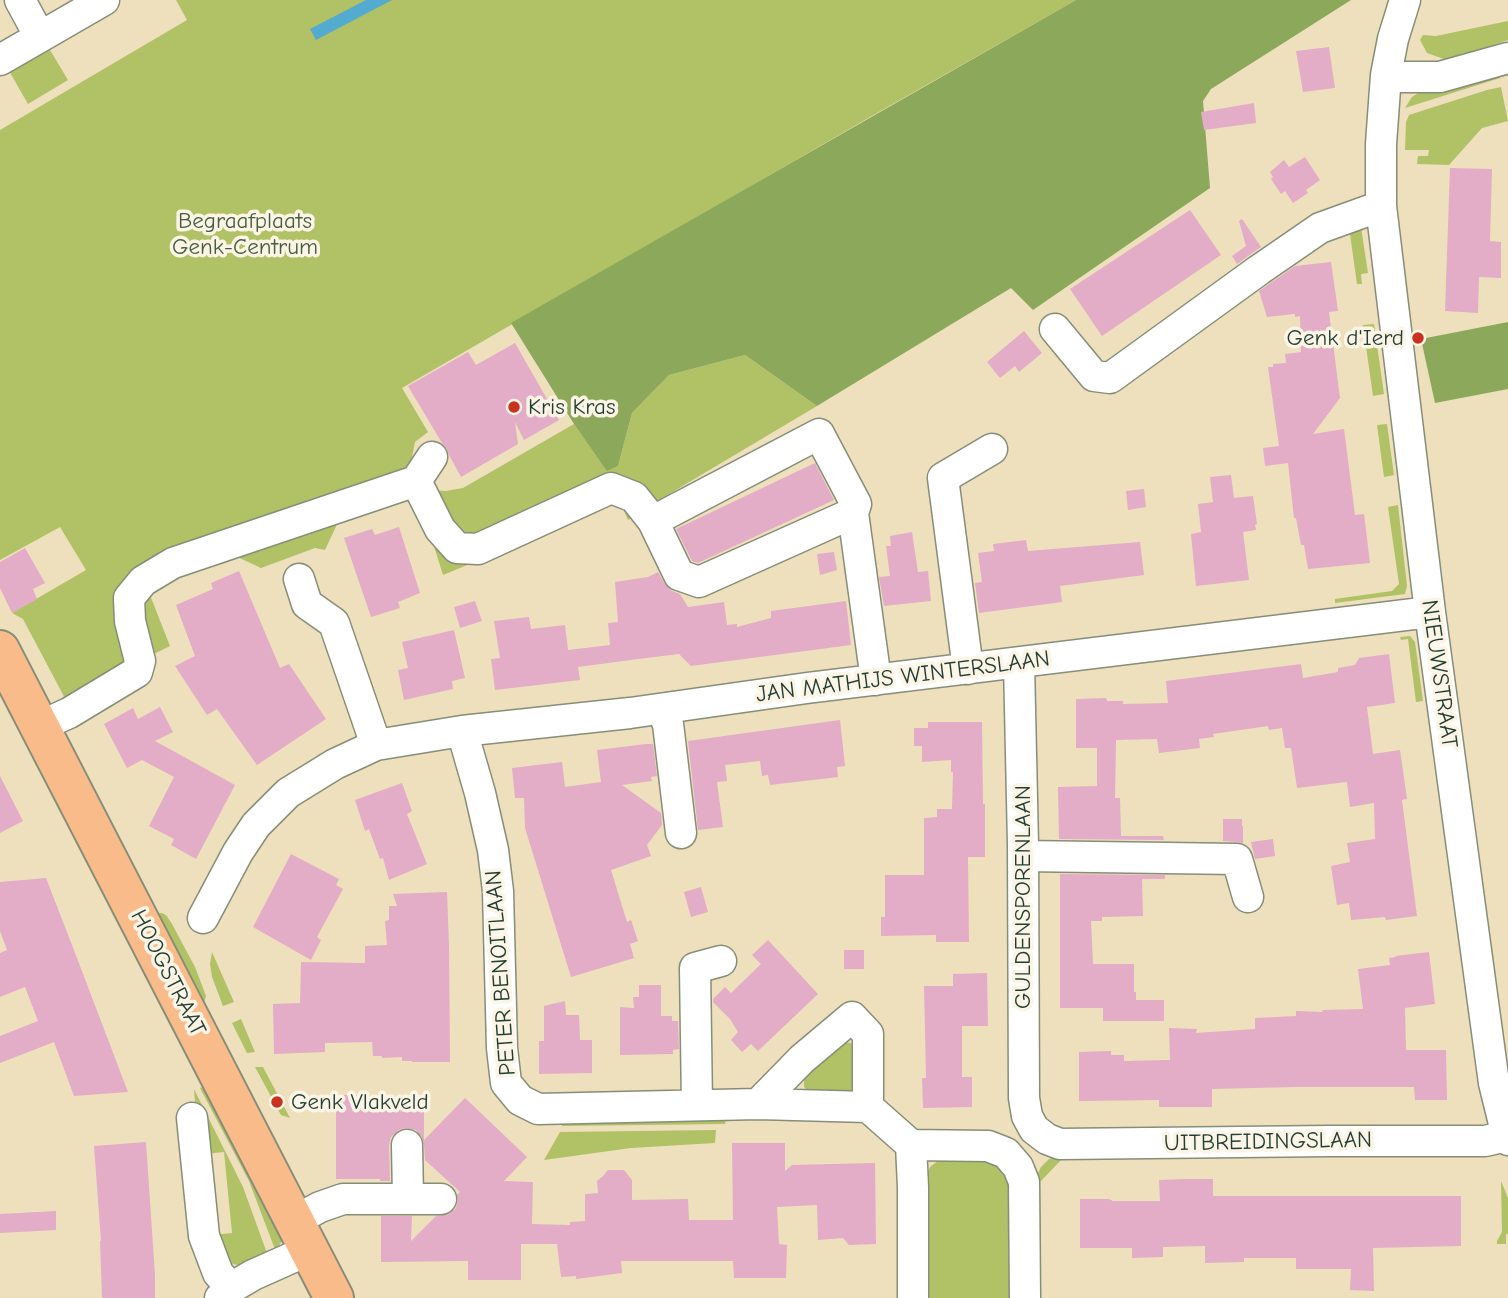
<!DOCTYPE html>
<html>
<head>
<meta charset="utf-8">
<style>
  body { margin:0 }
  canvas { display:block; background:#eedfbd }
</style>
</head>
<body>
<canvas width="1508" height="1298"></canvas>
<script>
const g = document.querySelector('canvas').getContext('2d');
g.lineJoin = 'round';
function fill(path, color) { g.fillStyle = color; g.fill(path, 'evenodd'); }
const toPath = rows => new Path2D(rows.map(r => 'M' + r).join(''));
function stroke(path, color, width, dash) { g.strokeStyle = color; g.lineWidth = width; g.lineCap = dash ? 'butt' : 'round'; g.setLineDash(dash || []); g.stroke(path); }
function drawText(font, color, halo, rows, align = 'center') {
  g.font = font + ' "Comic Neue",sans-serif'; g.lineWidth = 7; g.setLineDash([]); g.textBaseline = 'middle'; g.strokeStyle = halo; g.fillStyle = color; for (const [text, x, y, turn = 0] of rows) {
    g.save(); g.translate(x, y); g.rotate((+turn || 0) * Math.PI / 180); g.textAlign = isNaN(turn) ? turn : align; if (halo) g.strokeText(text, 0, 0); g.fillText(text, 0, 0); g.restore();
  }
}
const green = toPath([
  [176,0,1076,0,870,117,402,388,428,432,415,442,412,457,406,476,135,578,131,657,69,706,23,619,12,613,86,570,60,527,0,560,0,130,187,20],
  [1508,21,1508,40,1462,56,1444,59,1427,53,1420,40,1423,35,1436,36],
  [47,45,68,80,28,104,8,69],
  [1498,72,1500,78,1405,108,1412,97,1421,91],
  [1501,87,1508,121,1482,128,1449,165,1417,164,1418,156,1428,156,1429,150,1405,150,1406,122,1409,115,1487,90],
  [1349,227,1361,227,1368,273,1361,274,1362,284,1357,284],
  [1374,324,1384,394,1373,396,1363,325],
  [745,355,817,406,654,503,637,491,461,541,432,490,446,491,463,488,574,424,607,470,618,466,632,413,669,375],
  [1387,424,1394,475,1384,477,1377,425],
  [415,492,418,495,339,520,325,550,315,548,261,568,231,554,148,590,170,646,152,655,141,628,139,609,139,596,146,587,172,573,231,553,394,495],
  [620,495,637,515,628,520,620,502,443,575,427,524,447,547],
  [1398,505,1407,586,1405,594,1335,603,1335,599,1392,591,1399,584,1388,507],
  [1410,636,1415,642,1423,701,1416,702,1408,639,1401,640,1400,637],
  [149,913,162,913,166,915,172,924,195,967,206,996,202,1010],
  [212,952,234,1002,223,1006,212,977,210,964],
  [241,1019,255,1052,247,1053,232,1023],
  [843,1042,851,1043,860,1052,859,1086,850,1095,814,1096,804,1087,804,1077],
  [255,1067,263,1067,290,1118,281,1115],
  [210,1084,282,1234,281,1242,276,1252,249,1181,200,1088],
  [194,1089,243,1187,268,1256,242,1266,233,1264,222,1255,213,1235,232,1233,224,1152,206,1154,196,1116],
  [726,1118,725,1124,562,1126,562,1120],
  [716,1130,715,1143,631,1148,544,1160,560,1132],
  [1064,1154,1065,1160,1061,1160,1040,1182,1041,1250,1036,1250,1036,1177,1041,1167,1049,1159],
  [967,1155,1008,1168,1016,1298,925,1298,924,1181,930,1167,939,1160,949,1156],
  [1501,1181,1508,1198,1508,1234,1506,1234,1506,1244,1497,1244,1497,1241,1502,1232]
]);
const forest = toPath([
  [1076,0,1351,0,1211,89,1203,101,1210,188,1033,310,1011,288,817,406,745,355,669,375,632,413,618,466,607,471,574,424,511,323],
  [1508,322,1508,389,1435,403,1421,339]
]);
const water = toPath([
  [366,0,392,0,316,40,310,29]
]);
const building = toPath([
  [1329,47,1335,88,1303,92,1296,51],
  [1254,103,1256,123,1204,130,1201,112],
  [1305,157,1320,180,1306,190,1308,193,1293,203,1285,191,1281,194,1271,179,1273,177,1270,172,1284,160,1289,167],
  [1450,168,1492,169,1490,241,1501,242,1501,278,1479,277,1478,313,1445,311],
  [1190,210,1221,255,1102,336,1070,289],
  [1242,219,1261,247,1237,264,1232,256,1246,246,1239,221],
  [1331,262,1338,311,1329,312,1340,398,1313,434,1344,429,1355,515,1364,514,1370,563,1308,569,1304,545,1301,545,1296,518,1294,518,1288,463,1265,466,1263,448,1279,446,1268,367,1273,367,1273,364,1286,363,1285,354,1301,352,1300,316,1295,317,1295,314,1267,317,1259,291,1295,266],
  [1024,331,1042,353,1019,372,1015,366,1000,378,987,362],
  [515,343,559,420,524,440,515,422,518,444,461,477,449,455,447,449,442,443,408,386,468,352,476,365],
  [815,463,834,500,698,563,692,561,676,529],
  [1231,475,1234,498,1253,496,1257,524,1255,525,1256,530,1243,532,1249,580,1196,586,1191,534,1201,532,1198,504,1213,502,1210,477],
  [1144,489,1146,507,1128,510,1126,491],
  [399,527,420,593,398,602,400,608,371,617,344,538,372,529,375,535],
  [912,532,918,572,928,571,931,601,884,606,879,577,890,576,886,546,891,546,890,536],
  [1026,540,1028,551,1140,542,1144,575,1060,586,1062,602,979,613,975,583,982,582,978,553,994,551,993,544],
  [25,548,45,583,33,589,37,599,12,613,0,588,0,562],
  [834,552,837,570,820,575,817,554],
  [239,571,280,668,289,664,326,719,257,765,217,709,207,715,175,666,195,656,176,605,213,589,211,583],
  [658,572,664,583,672,591,680,594,688,607,724,602,727,625,737,624,737,627,771,618,771,611,846,601,851,645,691,666,679,654,638,659,578,667,580,680,495,690,491,659,500,658,494,621,529,617,531,629,565,625,568,650,610,645,608,623,618,622,615,582,648,577],
  [475,601,482,621,460,628,454,607],
  [454,630,465,678,452,681,453,689,404,700,398,670,408,668,402,642],
  [1389,654,1395,703,1367,707,1373,754,1400,750,1407,799,1402,800,1417,916,1386,920,1385,917,1351,920,1349,903,1337,905,1331,866,1350,862,1347,843,1375,839,1374,803,1350,807,1347,782,1297,788,1291,748,1285,748,1282,728,1269,730,1268,726,1213,734,1214,737,1199,739,1200,748,1159,753,1157,739,1116,740,1115,798,1120,798,1121,836,1163,836,1164,840,1059,839,1058,787,1097,786,1097,748,1076,748,1076,699,1106,698,1107,701,1123,701,1123,704,1168,703,1166,681,1301,664,1303,678,1338,672,1338,668,1355,665,1359,658],
  [160,707,173,732,155,741,235,785,196,859,171,845,174,839,149,826,174,777,142,760,127,768,104,724,133,708,138,719],
  [840,720,845,766,837,767,838,777,770,785,768,775,762,776,760,761,725,765,727,781,717,782,723,827,698,830,688,741],
  [928,722,982,722,983,804,985,804,985,857,968,857,969,942,936,942,936,935,881,936,881,917,885,917,885,875,924,875,924,818,937,817,937,809,952,809,953,772,951,772,951,760,922,762,922,746,914,746,914,728,928,728],
  [646,744,653,744,657,776,651,777,652,781,622,785,661,813,662,825,647,845,651,856,611,870,627,922,631,920,638,941,630,944,634,958,571,977,525,828,524,798,515,798,512,768,562,762,565,787,601,782,597,750],
  [0,776,23,821,0,833],
  [402,783,412,811,407,814,427,864,389,880,383,858,380,859,369,829,365,831,355,800],
  [1223,819,1242,819,1242,826,1243,826,1243,843,1237,842,1223,841],
  [1273,839,1275,856,1255,859,1251,842],
  [291,854,339,879,336,885,343,889,317,937,321,940,311,960,253,927],
  [1060,874,1165,875,1165,879,1142,879,1143,916,1102,917,1102,921,1091,921,1093,964,1134,964,1134,992,1136,992,1136,1000,1164,1000,1164,1021,1103,1021,1103,1008,1060,1008],
  [46,878,72,945,128,1092,74,1096,54,1042,0,1063,0,1036,38,1021,25,987,0,997,0,953,7,950,0,931,0,882],
  [701,887,708,912,691,917,684,892],
  [447,892,449,945,450,1062,412,1062,412,1061,402,1061,402,1057,382,1058,382,1056,373,1056,372,1042,325,1043,325,1052,274,1054,273,1004,300,1003,301,962,365,963,365,946,387,945,385,921,389,920,389,906,397,906,393,894],
  [768,940,818,994,758,1051,751,1044,742,1052,731,1040,738,1032,730,1019,713,1002,713,999,725,987,731,993,761,964,752,955],
  [844,950,864,950,864,969,844,969],
  [1429,952,1435,1004,1405,1008,1406,1050,1446,1050,1447,1100,1415,1100,1414,1087,1296,1087,1212,1089,1212,1107,1159,1107,1159,1100,1079,1101,1079,1052,1111,1051,1111,1055,1124,1055,1124,1061,1170,1060,1169,1028,1197,1029,1196,1033,1255,1029,1255,1018,1296,1016,1296,1011,1322,1012,1323,1010,1363,1009,1358,969,1390,965,1389,958,1396,957,1395,956],
  [987,973,988,1026,962,1026,962,1077,972,1077,972,1107,923,1108,922,1078,926,1078,924,986,953,986,953,974],
  [639,985,661,985,661,1016,672,1016,672,1021,678,1021,679,1049,673,1050,673,1054,620,1055,620,1007,634,1008,633,997,639,997],
  [565,1001,566,1015,579,1015,580,1040,592,1040,592,1073,539,1074,539,1041,544,1041,544,1006],
  [336,1095,367,1095,367,1104,424,1100,424,1140,465,1098,527,1157,504,1181,533,1182,532,1224,570,1225,570,1222,585,1221,585,1194,598,1193,597,1181,603,1176,608,1170,624,1170,632,1180,632,1200,688,1199,689,1220,733,1220,732,1143,785,1143,785,1171,792,1165,875,1163,876,1244,849,1245,843,1238,818,1240,817,1205,777,1207,779,1244,787,1245,786,1278,734,1278,733,1261,621,1261,622,1273,576,1279,576,1276,561,1277,557,1244,521,1244,521,1280,468,1280,468,1261,381,1262,381,1216,412,1216,411,1241,436,1216,449,1214,456,1208,458,1200,457,1195,460,1192,425,1160,424,1145,422,1137,416,1130,407,1128,399,1130,391,1137,389,1145,390,1181,380,1181,380,1179,336,1179],
  [146,1142,155,1275,155,1298,102,1298,100,1241,101,1241,94,1146],
  [1186,1179,1213,1179,1213,1196,1461,1196,1461,1246,1373,1248,1374,1291,1350,1290,1351,1269,1296,1269,1296,1258,1244,1258,1244,1262,1205,1263,1205,1246,1163,1247,1163,1257,1132,1258,1132,1248,1080,1248,1080,1199,1109,1199,1113,1201,1160,1201,1159,1180],
  [56,1211,56,1230,0,1233,0,1214]
]);
const minor = toPath([
  [20,0,40,37],
  [1405,0,1393,39,1386,75,1381,144,1381,206,1430,612,1494,1083,1508,1140],
  [0,60,104,0],
  [1386,75,1401,77,1440,77,1508,58],
  [1055,329,1094,376,1110,378,1259,270,1320,228,1381,206],
  [416,481,432,457],
  [853,513,699,582,679,575,653,521,819,434,856,504,853,513,876,680],
  [299,579,307,604,334,623,376,745],
  [1019,663,1023,845,1024,1098,1027,1116,1034,1129,1047,1139,1060,1144,1330,1141,1485,1141,1507,1136],
  [968,669,943,478,992,449],
  [661,709,668,724,681,833],
  [40,726,69,713,137,672,140,661,130,621,129,598,143,581,173,563,416,481,440,529,457,548,478,549,611,488,634,497,653,521],
  [462,731,480,793,493,850,498,891,502,1048,506,1083,520,1100,538,1109,758,1104,868,1107,911,1145],
  [1023,856,1237,859,1248,897],
  [203,918,238,852,256,825,288,793,335,764,376,745,462,731,630,713,807,688,1430,612],
  [758,1104,802,1059,852,1017,868,1034,868,1107],
  [697,1105,695,968,721,961],
  [192,1118,204,1236,218,1273,231,1288],
  [407,1145,408,1198],
  [294,1221,320,1207,343,1199,441,1199],
  [220,1298,231,1288,253,1275,309,1250],
  [913,1298,913,1187,911,1145,988,1146,1006,1153,1018,1167,1024,1182,1025,1298]
]);
const major = toPath([
  [0,650,334,1298]
]);
const markers = [
  [1418,338,7,"#c8321e"],
  [514,407,7,"#c8321e"],
  [277,1102,7,"#c8321e"]
];
const parkNames = [
  ["Begraafplaats",245,221],
  ["Genk-Centrum",245,247]
];
const poiNames = [
  ["Genk d'Ierd",1404,338,"right"],
  ["Kris Kras",528,407],
  ["Genk Vlakveld",291,1102]
];
const streetNames = [
  ["NIEUWSTRAAT",1439,674,82],
  ["JAN MATHIJS WINTERSLAAN",903,677,-7],
  ["GULDENSPORENLAAN",1023,897,-90],
  ["HOOGSTRAAT",168,973,63],
  ["PETER BENOITLAAN",501,973,-94],
  ["UITBREIDINGSLAAN",1268,1142,-1]
];
fill(green, '#b0c265');
fill(forest, '#8ca85a');
fill(water, '#53abd0');
fill(building, '#e3adc7');
stroke(minor, '#868e78', 33);
stroke(major, '#868e78', 42);
stroke(minor, '#fff', 30);
stroke(major, '#fabb8b', 38);
for (const [x, y, r, color] of markers) { const dot = new Path2D(); dot.arc(x, y, r, 0, 2 * Math.PI); g.fillStyle = color; g.fill(dot); stroke(dot, '#fcf5e5', 2.5); }
drawText('23px', '#435e40', '#fcf5e5', parkNames);
drawText('23px', '#1f3d34', '#fcf5e5', poiNames, 'left');
drawText('23px', '#1f3d34', '#fcf5e5', streetNames);
</script>
</body>
</html>
